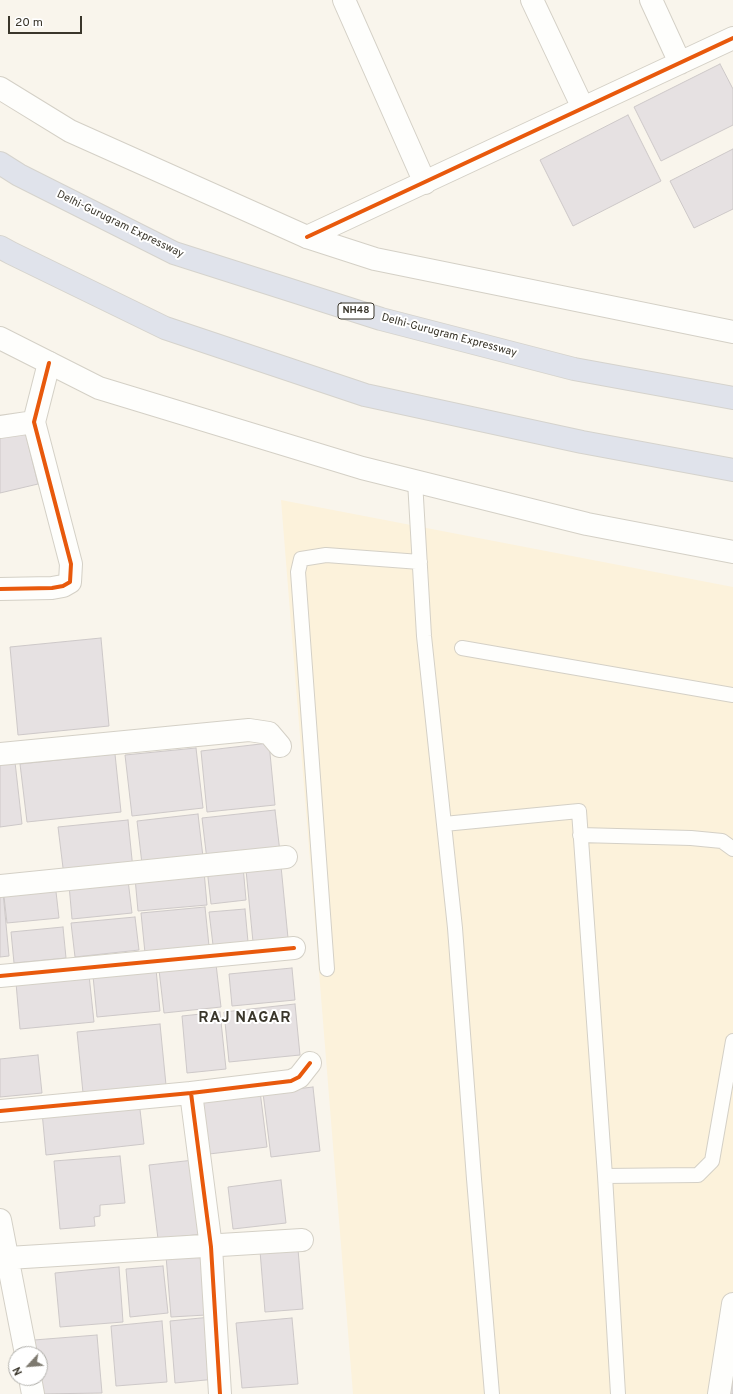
<!DOCTYPE html>
<html>
<head>
<meta charset="utf-8">
<style>
  body { margin:0 }
  #map { position:relative; width:733px; height:1394px; overflow:hidden; background:#f9f5ec; font-family:Overpass,sans-serif }
  canvas { display:block }
  .north { position:absolute; left:8px; top:1346px; width:40px; height:40px; box-sizing:border-box; background:#fff; border:1px solid #b0afaa; border-radius:50%; rotate:244deg; font-size:11px; font-weight:700; line-height:16px; text-align:center; color:#3a362b }
  .north::after { content:''; display:block; margin:auto; width:14px; height:18px; background:#7d796f; clip-path:polygon(50% 0,100% 100%,50% 72%,0 100%) }
  .scale { position:absolute; left:8px; top:16px; width:74px; height:18px; box-sizing:border-box; border:2px solid #3a362b; border-top:0; padding-left:5px; font-size:12px; line-height:14px; white-space:nowrap; color:#3a362b; -webkit-text-stroke:3px #fff; paint-order:stroke }
</style>
</head>
<body>
<div id="map">
<canvas width="733" height="1394"></canvas>
<div class="north">N</div>
<div class="scale">20 m</div>
</div>
<script>
const g = document.querySelector('canvas').getContext('2d');
g.lineJoin = 'round';
function fill(path, color) { g.fillStyle = color; g.fill(path, 'evenodd'); }
const toPath = rows => new Path2D(rows.map(r => 'M' + r).join(''));
function stroke(path, color, width, dash) { g.strokeStyle = color; g.lineWidth = width; g.lineCap = dash ? 'butt' : 'round'; g.setLineDash(dash || []); g.stroke(path); }
function drawText(font, color, halo, rows, align = 'center') {
  g.font = font + ' Overpass,sans-serif'; g.lineWidth = 4; g.setLineDash([]); g.textBaseline = 'middle'; g.strokeStyle = halo; g.fillStyle = color; for (const [text, x, y, turn = 0] of rows) {
    g.save(); g.translate(x, y); g.rotate((+turn || 0) * Math.PI / 180); g.textAlign = isNaN(turn) ? turn : align; if (halo) g.strokeText(text, 0, 0); g.fillText(text, 0, 0); g.restore();
  }
}
const built = toPath([
  [281,500,733,587,733,1394,353,1394]
]);
const building = toPath([
  [720,64,733,89,733,125,661,161,634,107,720,64],
  [628,115,661,181,573,226,540,160,628,115],
  [733,149,733,209,694,228,670,181,733,149],
  [25,431,38,484,0,493,0,436,25,431],
  [101,638,109,726,18,735,10,647,101,638],
  [269,743,275,805,207,812,201,751,269,743],
  [196,748,203,808,132,816,125,755,196,748],
  [115,754,121,812,27,822,20,764,115,754],
  [15,762,22,824,0,827,0,763,15,762],
  [275,810,280,852,207,860,202,818,275,810],
  [198,814,203,857,142,864,137,821,198,814],
  [128,820,133,869,64,876,58,827,128,820],
  [243,866,246,900,211,904,207,869,243,866],
  [281,866,288,938,253,942,246,870,281,866],
  [204,871,207,905,138,911,135,878,204,871],
  [128,880,132,913,72,919,69,885,128,880],
  [55,883,59,918,7,923,3,888,55,883],
  [0,892,3,892,9,956,0,957,0,892],
  [205,907,209,946,145,953,141,913,205,907],
  [245,909,248,942,213,945,209,912,245,909],
  [135,917,139,950,75,957,71,923,135,917],
  [63,927,66,958,14,963,11,932,63,927],
  [216,964,221,1007,164,1013,159,970,216,964],
  [292,968,295,1000,232,1006,229,974,292,968],
  [156,969,160,1011,97,1017,93,976,156,969],
  [89,975,94,1022,20,1029,16,983,89,975],
  [295,1004,300,1055,229,1062,224,1012,295,1004],
  [220,1012,226,1069,187,1073,182,1016,220,1012],
  [160,1024,166,1085,83,1093,77,1032,160,1024],
  [38,1055,42,1093,0,1097,0,1059,38,1055],
  [313,1087,320,1151,271,1157,263,1093,313,1087],
  [260,1091,267,1147,201,1155,195,1099,260,1091],
  [139,1101,144,1144,46,1155,42,1112,139,1101],
  [120,1156,125,1203,100,1205,100,1216,94,1217,95,1226,60,1229,54,1161,120,1156],
  [194,1160,203,1234,158,1239,149,1165,194,1160],
  [281,1180,286,1223,233,1229,228,1187,281,1180],
  [298,1249,303,1309,265,1312,260,1251,298,1249],
  [201,1253,206,1315,171,1317,166,1256,201,1253],
  [163,1266,168,1313,130,1317,126,1269,163,1266],
  [119,1267,123,1322,60,1327,55,1273,119,1267],
  [211,1317,216,1379,175,1383,170,1321,211,1317],
  [292,1318,298,1384,242,1388,236,1323,292,1318],
  [162,1321,167,1382,116,1386,111,1326,162,1321],
  [97,1335,102,1393,38,1394,40,1354,35,1354,34,1340,97,1335],
  [725,1376,733,1377,733,1394,723,1394,725,1376]
]);
const service = toPath([
  [415,481,424,636,455,928,474,1179,492,1394],
  [462,648,733,695],
  [444,824,579,811,605,1176,618,1394],
  [580,835,691,838,722,841,733,849],
  [327,969,298,572,301,559,326,555,420,562],
  [605,1176,698,1175,712,1161,733,1041]
]);
const minor = toPath([
  [344,0,425,183],
  [532,0,583,108],
  [651,0,680,63],
  [307,237,733,38],
  [0,427,34,422],
  [0,589,52,588,63,586,70,582,71,564,34,422,49,363],
  [0,754,249,730,269,733,280,746],
  [0,886,286,857],
  [0,976,294,948],
  [191,1093,211,1247,220,1394],
  [0,1111,191,1093,291,1081,299,1077,310,1063],
  [0,1220,26,1354],
  [8,1258,302,1240],
  [30,1378,33,1394],
  [719,1394,733,1304]
]);
const secondary = toPath([
  [0,88,70,131,307,237,375,259,733,332],
  [0,338,99,388,362,468,587,524,733,552]
]);
const motorway = toPath([
  [0,163,19,175,174,253,381,319,574,369,733,398],
  [0,247,11,253,165,328,365,395,582,442,733,470]
]);
const cycleway = toPath([
  [307,237,733,38],
  [0,589,52,588,63,586,70,582,71,564,34,422,49,363],
  [0,976,294,948],
  [191,1093,211,1247,220,1394],
  [0,1111,191,1093,291,1081,299,1077,310,1063]
]);
const shields = [
  [356,311,36]
];
const shieldNames = [
  ["NH48",356,311]
];
const streetNames = [
  ["Delhi-Gurugram Expressway",120,225,26],
  ["Delhi-Gurugram Expressway",449,336,15]
];
const districtNames = [
  ["RAJ NAGAR",245,1019]
];
fill(built, '#fcf2db');
fill(building, '#e6e1e2');
stroke(building, '#cdc8c8', 1);
stroke(service, '#d4d0c6', 16);
stroke(minor, '#d4d0c6', 24);
stroke(secondary, '#d4d0c6', 24);
stroke(motorway, '#d5d3cd', 24);
stroke(service, '#fefefc', 14);
stroke(minor, '#fefefc', 22);
stroke(secondary, '#fefefc', 22);
stroke(motorway, '#e0e3eb', 22);
stroke(cycleway, '#e8590c', 4);
for (const [x, y, w] of shields) { const box = new Path2D(); box.roundRect(x - w / 2, y - 8, w, 16, 3); g.fillStyle = '#fff'; g.fill(box); stroke(box, '#3a362b', 1); }
drawText('bold 10px', '#3a362b', null, shieldNames);
drawText('11px', '#3a362b', '#fff', streetNames);
g.letterSpacing = '1px';
drawText('bold 15px', '#3a362b', '#fff', districtNames);
g.letterSpacing = '0px';
</script>
</body>
</html>
